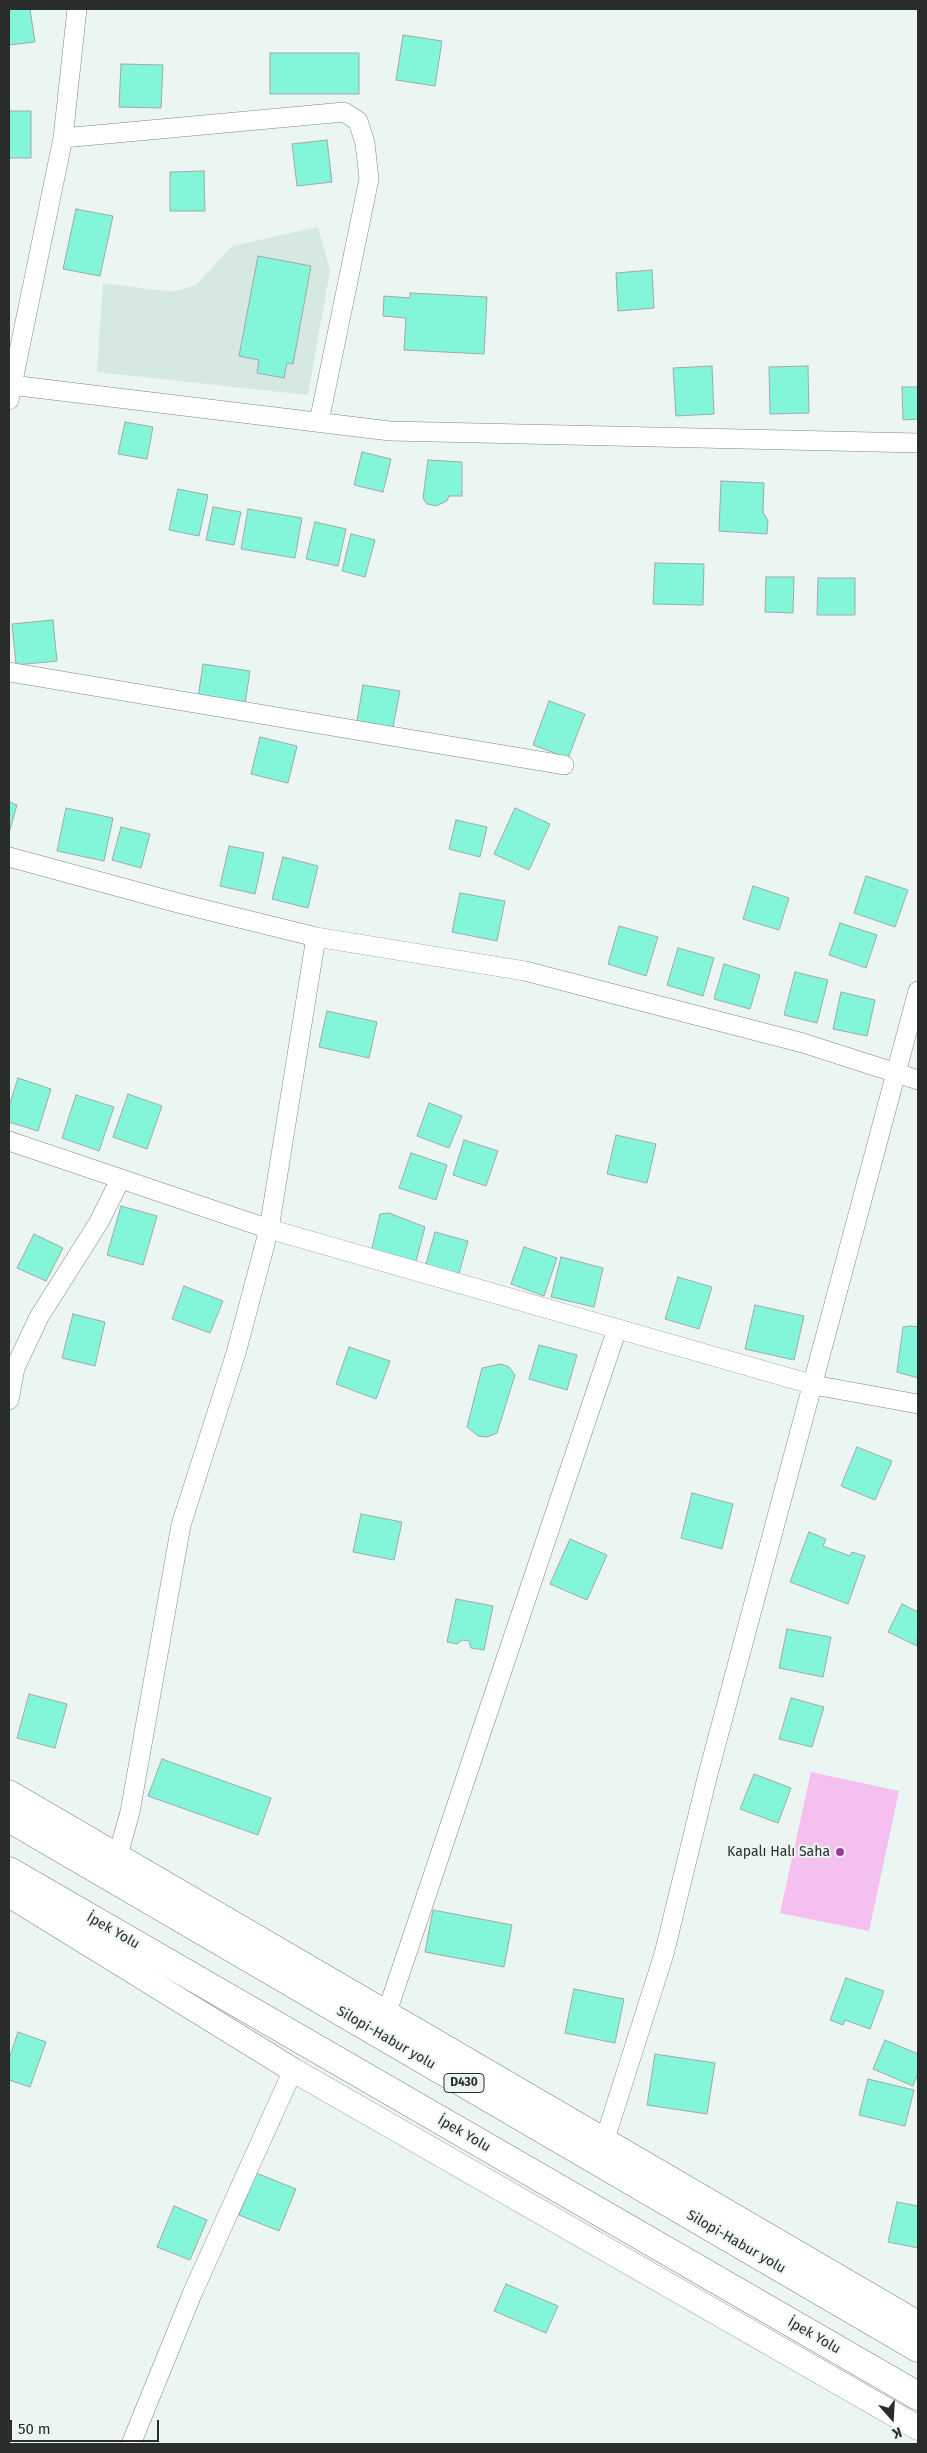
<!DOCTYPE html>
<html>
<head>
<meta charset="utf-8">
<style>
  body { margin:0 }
  #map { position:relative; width:927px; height:2453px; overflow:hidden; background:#ebf5f2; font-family:"Fira Sans",sans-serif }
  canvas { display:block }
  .frame { position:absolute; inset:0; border:10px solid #282c2b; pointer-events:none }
  .north { position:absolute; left:867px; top:2393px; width:50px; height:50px; -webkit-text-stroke:4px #ebf5f2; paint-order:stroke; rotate:161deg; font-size:14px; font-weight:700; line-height:20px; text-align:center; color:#282c2b }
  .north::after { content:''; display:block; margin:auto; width:18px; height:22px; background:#282c2b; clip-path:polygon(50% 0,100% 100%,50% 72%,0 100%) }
  .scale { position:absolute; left:10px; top:2420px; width:149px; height:22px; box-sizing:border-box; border:2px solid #282c2b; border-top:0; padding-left:6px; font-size:15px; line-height:18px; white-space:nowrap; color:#282c2b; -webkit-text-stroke:4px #ebf5f2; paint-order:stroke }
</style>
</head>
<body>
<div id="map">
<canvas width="927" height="2453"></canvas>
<div class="frame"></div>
<div class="north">K</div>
<div class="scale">50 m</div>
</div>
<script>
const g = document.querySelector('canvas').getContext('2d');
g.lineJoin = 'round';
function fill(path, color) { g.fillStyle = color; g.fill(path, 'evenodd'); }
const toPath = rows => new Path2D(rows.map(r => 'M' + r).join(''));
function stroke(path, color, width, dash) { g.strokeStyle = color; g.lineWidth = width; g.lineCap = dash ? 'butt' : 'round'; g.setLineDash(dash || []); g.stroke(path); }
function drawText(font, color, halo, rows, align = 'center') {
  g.font = font + ' "Fira Sans",sans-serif'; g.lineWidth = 4; g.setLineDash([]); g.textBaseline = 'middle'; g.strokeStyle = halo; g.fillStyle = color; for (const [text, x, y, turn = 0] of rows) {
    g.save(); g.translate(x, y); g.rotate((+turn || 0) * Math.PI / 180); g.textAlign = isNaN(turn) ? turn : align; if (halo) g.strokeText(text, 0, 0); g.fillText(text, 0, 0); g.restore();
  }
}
const built = toPath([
  [318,227,330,270,308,395,97,372,103,283,172,292,196,285,232,246]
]);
const green = toPath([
  [811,1772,899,1791,869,1931,780,1913]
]);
const building = toPath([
  [9,9,30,9,35,42,9,45,9,9],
  [403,35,442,41,435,86,396,80,403,35],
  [270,53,359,53,359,94,270,94,270,53],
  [121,64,163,65,161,108,119,107,121,64],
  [9,111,31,111,31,158,9,158,9,111],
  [327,140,332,182,297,186,292,144,327,140],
  [204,171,205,211,170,211,170,172,204,171],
  [76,209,113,216,100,276,63,269,76,209],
  [258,256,311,266,293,364,287,363,284,378,257,373,259,360,239,356,258,256],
  [652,270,654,308,618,311,616,273,652,270],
  [410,293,487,297,484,354,404,350,406,318,383,316,384,296,410,298,410,293],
  [712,366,714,414,676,416,673,368,712,366],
  [808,366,809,413,770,414,769,367,808,366],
  [902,387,918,387,918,419,903,420,902,387],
  [125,422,153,427,147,459,118,454,125,422],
  [362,452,391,459,383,492,354,485,362,452],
  [428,460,462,462,462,496,449,496,447,501,436,506,427,504,423,498,428,460],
  [721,481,764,483,763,512,768,521,767,534,719,531,721,481],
  [178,489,208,495,199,536,169,530,178,489],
  [213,507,241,512,234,545,206,540,213,507],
  [248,509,302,518,295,558,241,549,248,509],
  [315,522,346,529,338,566,306,559,315,522],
  [351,534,375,540,365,577,342,571,351,534],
  [655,563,704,564,703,605,653,604,655,563],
  [766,577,794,577,793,613,765,612,766,577],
  [818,578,855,578,855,615,817,615,818,578],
  [53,620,57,661,16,665,12,624,53,620],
  [203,664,250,671,245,704,198,698,203,664],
  [363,685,400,691,393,727,357,721,363,685],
  [549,701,585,714,568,758,533,745,549,701],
  [260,737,297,746,288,783,251,774,260,737],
  [9,802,17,805,9,833,9,802],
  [66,808,113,818,104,861,57,851,66,808],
  [515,808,550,824,529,870,494,854,515,808],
  [456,820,487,827,480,857,449,849,456,820],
  [121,827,150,834,141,868,112,860,121,827],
  [229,846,264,853,255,894,220,886,229,846],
  [283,857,318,866,308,908,272,899,283,857],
  [866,876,908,890,895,927,854,913,866,876],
  [753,886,789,898,779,930,743,919,753,886],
  [460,893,505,901,497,941,452,932,460,893],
  [840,923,877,935,866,968,829,955,840,923],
  [619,926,658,937,646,976,608,964,619,926],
  [678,948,714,958,703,996,667,985,678,948],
  [724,964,760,975,750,1009,714,999,724,964],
  [795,972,828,980,817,1023,784,1015,795,972],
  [841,992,875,1000,867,1036,833,1029,841,992],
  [327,1011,377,1022,369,1058,319,1047,327,1011],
  [18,1078,51,1089,38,1131,9,1122,9,1106,18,1078],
  [128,1094,162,1106,147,1149,113,1137,128,1094],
  [76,1095,114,1107,99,1151,62,1138,76,1095],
  [429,1103,462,1116,449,1148,417,1136,429,1103],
  [616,1135,656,1144,647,1183,607,1174,616,1135],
  [464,1140,498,1151,486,1186,453,1175,464,1140],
  [411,1153,447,1165,436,1200,399,1188,411,1153],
  [121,1206,157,1216,143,1265,107,1255,121,1206],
  [389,1213,425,1227,415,1265,374,1254,372,1248,380,1214,389,1213],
  [435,1232,468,1241,458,1277,425,1268,435,1232],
  [34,1234,63,1248,46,1281,17,1268,34,1234],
  [524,1247,557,1258,544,1296,511,1284,524,1247],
  [561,1257,603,1268,594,1307,551,1297,561,1257],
  [678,1277,712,1287,699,1329,665,1319,678,1277],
  [184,1286,223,1301,210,1333,172,1319,184,1286],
  [755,1305,804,1316,794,1360,745,1349,755,1305],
  [73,1314,105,1322,95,1366,62,1358,73,1314],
  [911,1326,918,1327,918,1378,897,1372,903,1327,911,1326],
  [539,1345,577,1355,567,1390,529,1379,539,1345],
  [349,1347,390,1361,376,1399,336,1384,349,1347],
  [501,1364,509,1367,515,1375,497,1433,487,1437,478,1436,467,1427,482,1368,501,1364],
  [857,1447,892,1461,875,1500,841,1486,857,1447],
  [692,1493,733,1504,722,1549,681,1538,692,1493],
  [361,1514,402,1522,394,1560,353,1552,361,1514],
  [809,1532,826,1539,823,1546,850,1556,852,1552,865,1556,848,1604,790,1582,809,1532],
  [570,1539,607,1555,587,1600,550,1584,570,1539],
  [456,1599,493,1606,484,1650,471,1648,469,1641,462,1640,457,1644,447,1642,456,1599],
  [902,1604,918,1612,917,1646,888,1632,902,1604],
  [787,1629,831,1637,823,1677,779,1668,787,1629],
  [29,1694,67,1704,55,1748,17,1738,29,1694],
  [791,1698,824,1707,812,1747,779,1739,791,1698],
  [162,1759,271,1798,258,1835,148,1796,162,1759],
  [754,1774,791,1788,778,1823,740,1809,754,1774],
  [433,1910,512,1925,504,1967,425,1952,433,1910],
  [846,1978,884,1991,870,2029,845,2020,843,2025,830,2020,846,1978],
  [574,1989,624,1999,615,2043,565,2033,574,1989],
  [18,2032,46,2042,30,2087,9,2080,9,2059,18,2032],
  [885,2040,918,2054,918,2073,913,2086,873,2069,885,2040],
  [655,2054,715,2063,707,2114,647,2105,655,2054],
  [868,2079,914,2090,905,2126,859,2115,868,2079],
  [256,2173,296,2189,279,2231,239,2215,256,2173],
  [897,2202,918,2206,918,2248,888,2242,897,2202],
  [174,2206,207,2220,190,2260,157,2247,174,2206],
  [506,2284,558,2306,546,2333,494,2311,506,2284]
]);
const minor = toPath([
  [63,138,344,112,358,121,365,143,369,179,319,422],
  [11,385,390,431,918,443],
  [9,400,63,138,77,9],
  [9,672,564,765],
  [9,857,182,904,316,937,525,971,803,1043,918,1080],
  [9,1141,269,1229,814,1385,918,1404],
  [9,1400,15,1368,39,1317,99,1222,120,1180],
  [118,1855,130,1812,181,1525,236,1353,269,1229,316,937],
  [387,2012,617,1329],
  [605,2139,664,1954,708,1774,918,991],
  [131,2444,192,2294,293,2070]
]);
const tertiary = toPath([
  [9,1792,918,2323],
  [9,1895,293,2070,918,2428]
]);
const trunk = toPath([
  [9,1818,918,2348],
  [9,1871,918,2396]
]);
const markers = [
  [840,1852,5,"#a0379a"]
];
const shields = [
  [464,2083,40]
];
const shieldNames = [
  ["D430",464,2083]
];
const poiNames = [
  ["Kapalı Halı Saha",830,1852]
];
const streetNames = [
  ["İpek Yolu",113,1931,30],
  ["Silopi-Habur yolu",386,2038,30],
  ["İpek Yolu",464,2134,30],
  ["Silopi-Habur yolu",736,2242,30],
  ["İpek Yolu",814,2336,30]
];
fill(built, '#d6e8e2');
fill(green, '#f5bfef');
fill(building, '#83f6d9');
stroke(building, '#a0a9a6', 1);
stroke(minor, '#7f8785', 20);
stroke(tertiary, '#7f8785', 25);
stroke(trunk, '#7f8785', 29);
stroke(minor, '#fff', 19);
stroke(tertiary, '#fff', 24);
stroke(trunk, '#fff', 28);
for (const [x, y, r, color] of markers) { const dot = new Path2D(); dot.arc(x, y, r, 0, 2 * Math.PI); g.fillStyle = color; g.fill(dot); stroke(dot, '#ebf5f2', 2); }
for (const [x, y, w] of shields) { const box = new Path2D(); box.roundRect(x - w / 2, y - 9.5, w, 19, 4); g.fillStyle = '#ebf5f2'; g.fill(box); stroke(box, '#282c2b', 1); }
drawText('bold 12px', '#282c2b', null, shieldNames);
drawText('14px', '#282c2b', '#ebf5f2', poiNames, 'right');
drawText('14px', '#282c2b', '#ebf5f2', streetNames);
</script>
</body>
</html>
